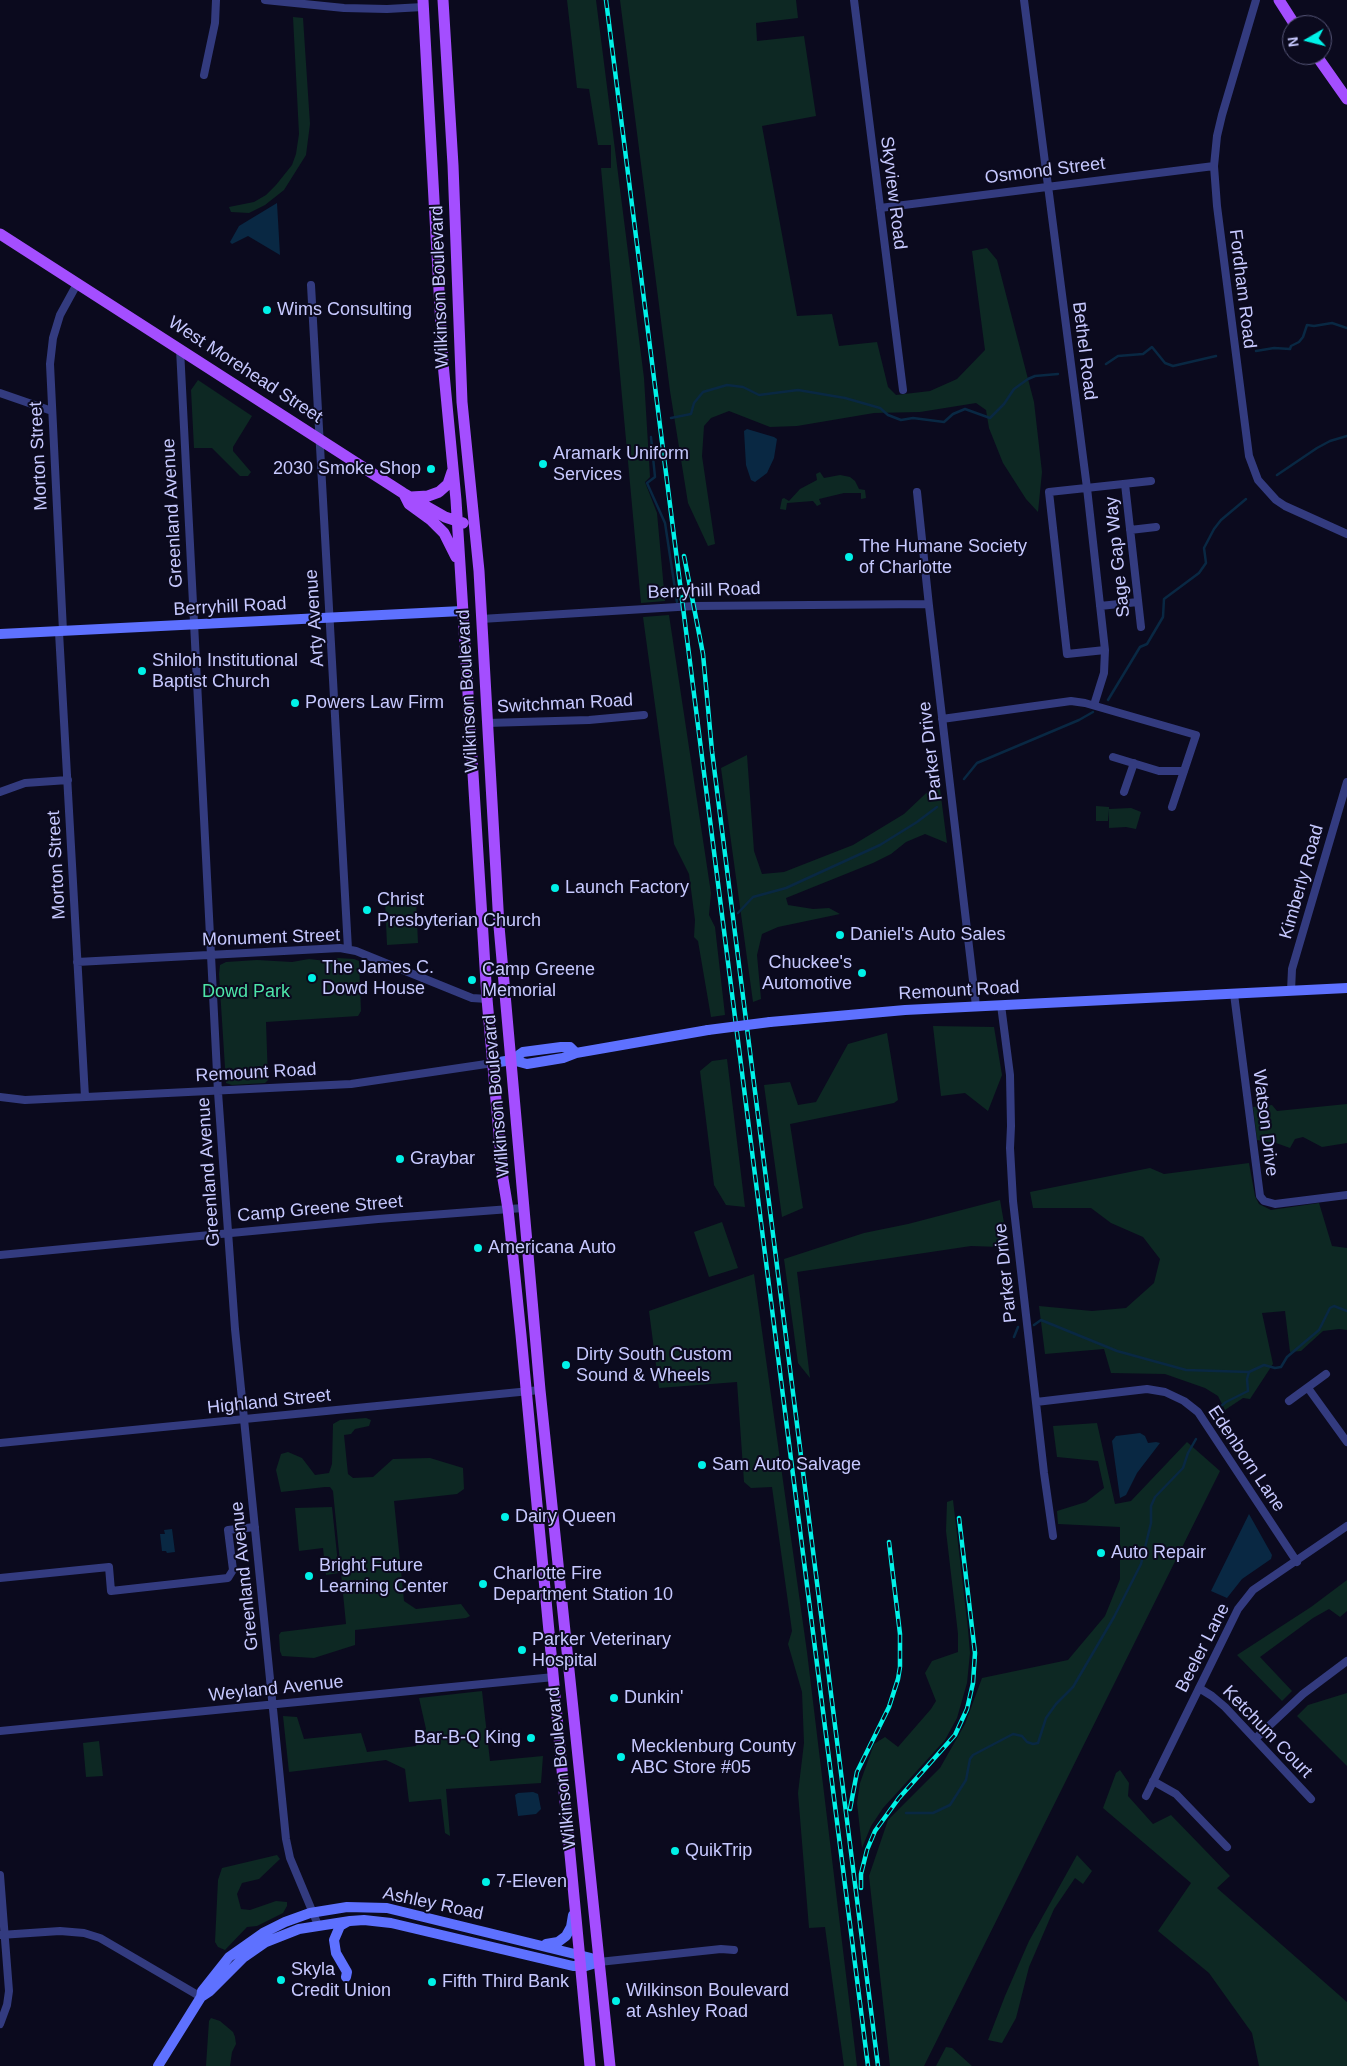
<!DOCTYPE html>
<html>
<head>
<meta charset="utf-8">
<style>
  body { margin:0 }
  #map { position:relative; width:1347px; height:2066px; overflow:hidden; background:#0b0a1e; font-family:Helvetica,sans-serif }
  canvas { display:block }
  .north { position:absolute; left:1282px; top:15px; width:50px; height:50px; box-sizing:border-box; background:#0b0a1e; border:1px solid #565678; border-radius:50%; rotate:262deg; font-size:14px; font-weight:700; line-height:20px; text-align:center; color:#c7c9ff }
  .north::after { content:''; display:block; margin:auto; width:18px; height:22px; background:#00f2e8; clip-path:polygon(50% 0,100% 100%,50% 72%,0 100%) }
</style>
</head>
<body>
<div id="map">
<canvas width="1347" height="2066"></canvas>
<div class="north">N</div>
</div>
<script>
const g = document.querySelector('canvas').getContext('2d');
g.lineJoin = 'round';
function fill(path, color) { g.fillStyle = color; g.fill(path, 'evenodd'); }
const toPath = rows => new Path2D(rows.map(r => 'M' + r).join(''));
function stroke(path, color, width, dash) { g.strokeStyle = color; g.lineWidth = width; g.lineCap = dash ? 'butt' : 'round'; g.setLineDash(dash || []); g.stroke(path); }
function drawText(font, color, halo, rows, align = 'center') {
  g.font = font + ' Helvetica,sans-serif'; g.lineWidth = 4; g.setLineDash([]); g.textBaseline = 'middle'; g.strokeStyle = halo; g.fillStyle = color; for (const [text, x, y, turn = 0] of rows) {
    g.save(); g.translate(x, y); g.rotate((+turn || 0) * Math.PI / 180); g.textAlign = isNaN(turn) ? turn : align; if (halo) g.strokeText(text, 0, 0); g.fillText(text, 0, 0); g.restore();
  }
}
const green = toPath([
  [567,0,596,0,644,378,650,477,645,482,657,513,665,601,641,603,601,168,611,168,611,145,598,145,589,89,577,88],
  [620,0,796,0,798,18,756,23,757,41,804,36,816,116,762,126,797,316,832,314,839,346,877,342,888,387,896,395,930,391,957,379,985,350,972,251,987,248,997,260,1034,402,1042,472,1038,512,1026,499,1003,463,989,428,986,410,976,403,920,412,874,413,797,426,770,427,729,411,711,418,704,426,702,456,715,544,708,546,688,503,670,391],
  [293,17,303,18,310,124,306,155,284,190,265,205,249,213,231,212,229,207,254,202,266,195,276,185,292,165,296,154,299,134],
  [198,380,252,416,233,447,233,451,251,472,248,476,240,476,212,448,194,448,191,390],
  [820,472,824,478,840,475,850,477,855,481,859,489,865,490,866,498,861,499,861,493,844,493,819,499,821,504,817,506,813,501,787,503,786,510,780,509,782,499,784,498,789,501,800,489,817,480,816,474],
  [669,615,711,893,709,915,715,927,725,1015,711,1017,698,941,694,937,695,920,689,874,674,844,643,617],
  [747,755,754,851,762,874,784,872,853,845,904,814,939,781,947,843,925,834,906,842,891,854,873,863,786,898,788,905,813,909,829,908,840,914,778,927,762,934,757,955,761,999,753,1002,721,768],
  [1096,806,1109,807,1109,809,1131,808,1141,812,1136,829,1126,827,1109,828,1109,810,1108,821,1096,821],
  [416,899,418,943,387,945,385,901],
  [337,958,354,959,359,961,361,1011,358,1016,266,1022,268,1080,265,1083,232,1085,226,1083,219,974,220,965,226,962,257,960,292,962,309,959,326,961],
  [933,1026,994,1027,1002,1075,988,1111,965,1093,941,1096],
  [887,1033,898,1100,894,1103,790,1124,803,1208,782,1217,764,1085,790,1082,798,1105,816,1102,848,1044],
  [727,1059,745,1207,726,1205,714,1185,700,1071,712,1061],
  [1347,1104,1347,1143,1322,1147,1303,1137,1295,1139,1290,1148,1276,1143,1257,1140,1253,1107,1272,1105,1277,1111],
  [1249,1163,1255,1196,1259,1204,1271,1210,1319,1203,1332,1246,1347,1248,1347,1330,1339,1329,1323,1331,1301,1351,1290,1352,1285,1311,1262,1313,1273,1364,1250,1399,1243,1398,1225,1410,1218,1396,1205,1388,1165,1374,1111,1373,1104,1349,1045,1354,1039,1306,1092,1311,1126,1308,1154,1283,1160,1259,1143,1237,1111,1223,1091,1208,1033,1208,1030,1192,1150,1168,1164,1174],
  [1000,1200,1007,1240,1001,1247,971,1246,797,1272,810,1378,798,1363,784,1259,864,1233,908,1224],
  [722,1222,738,1268,709,1277,694,1232],
  [754,1274,807,1652,857,2066,844,2066,825,1927,809,1928,798,1793,804,1743,802,1692,788,1644,792,1631,772,1487,751,1488,744,1482,737,1382,659,1388,649,1311],
  [366,1418,371,1420,369,1426,355,1429,351,1434,344,1435,348,1474,353,1478,373,1477,393,1459,430,1458,463,1468,464,1489,457,1494,394,1501,404,1601,416,1609,461,1604,470,1616,466,1618,355,1630,355,1645,314,1658,282,1656,280,1651,279,1635,281,1632,346,1624,333,1491,330,1487,325,1487,281,1492,276,1470,281,1454,288,1452,302,1458,315,1475,329,1473,332,1464,333,1424,340,1420],
  [1097,1423,1115,1504,1131,1501,1187,1442,1220,1471,924,2066,890,2066,869,1876,888,1820,940,1768,965,1724,982,1678,1068,1660,1105,1616,1120,1579,1120,1527,1058,1524,1057,1511,1086,1502,1104,1488,1098,1461,1057,1457,1053,1426],
  [953,1500,968,1629,970,1653,967,1683,957,1718,945,1740,883,1808,871,1826,862,1848,857,1803,860,1783,874,1744,885,1737,898,1747,931,1709,936,1701,925,1673,932,1661,958,1652,958,1634,946,1531,947,1502],
  [332,1507,339,1573,326,1575,323,1548,299,1551,295,1508],
  [1347,1580,1347,1611,1340,1617,1329,1609,1313,1618,1260,1657,1292,1691,1282,1701,1237,1655,1311,1607],
  [482,1691,490,1761,543,1756,541,1783,446,1789,450,1836,445,1833,441,1799,409,1802,405,1769,386,1760,289,1772,283,1716,297,1717,304,1739,361,1733,367,1752,416,1746,426,1729,419,1698],
  [1347,1693,1347,1766,1297,1716,1308,1705],
  [99,1741,103,1776,86,1777,83,1743],
  [1120,1770,1129,1783,1128,1796,1153,1824,1171,1815,1230,1876,1217,1888,1347,2002,1347,2066,1259,2066,1252,2033,1209,1973,1158,1931,1191,1883,1103,1808,1116,1773],
  [277,1855,280,1859,259,1879,242,1883,237,1894,241,1909,250,1910,276,1901,287,1902,287,1906,283,1913,257,1926,247,1927,225,1950,218,1947,215,1942,218,1880,222,1868],
  [1077,1855,1092,1871,1083,1884,1075,1878,1054,1909,1029,1967,1016,2018,1002,2043,988,2040,1005,1996,1029,1941],
  [211,2018,220,2021,233,2032,235,2037,236,2044,232,2052,230,2066,206,2066,209,2021],
  [946,2047,952,2048,972,2066,936,2066]
]);
const water = toPath([
  [277,203,280,255,248,236,232,244,230,242,239,226],
  [747,429,774,437,777,439,774,458,767,473,755,482,751,480,746,465,744,431],
  [1140,1433,1145,1436,1148,1443,1156,1442,1160,1443,1137,1473,1126,1495,1120,1498,1112,1441,1116,1436],
  [1249,1514,1272,1555,1271,1559,1242,1579,1227,1598,1211,1591],
  [172,1529,175,1552,167,1553,166,1551,162,1551,160,1534,165,1534,164,1530],
  [533,1792,538,1794,541,1809,536,1814,518,1816,515,1795,518,1793]
]);
const stream = toPath([
  [1256,351,1274,348,1290,349,1291,346,1299,342,1303,337,1307,325,1314,326,1332,323,1347,328],
  [1106,364,1118,356,1143,354,1152,347,1165,363,1173,366,1216,356],
  [671,418,691,414,694,403,703,392,727,385,743,387,759,395,798,390,845,398,880,408,888,415,901,420,913,418,944,422,953,414,965,409,990,418,1004,404,1014,389,1028,379,1035,376,1058,374],
  [651,437,655,477,647,483,665,523,677,602],
  [1277,475,1317,448,1330,441,1347,436],
  [1108,700,1140,647,1147,644,1163,617,1164,599,1199,573,1206,563,1204,548,1214,529,1221,520,1246,499],
  [964,779,977,763,1079,720,1093,712],
  [738,913,753,897,786,888,880,845,917,822,937,807],
  [1034,1325,1041,1320,1117,1351,1186,1370,1249,1372,1264,1365,1275,1368,1281,1367,1287,1357,1319,1330,1330,1308,1334,1306,1347,1311],
  [1014,1337,1018,1327],
  [1216,1410,1226,1402,1248,1391,1247,1379,1249,1372],
  [906,1813,933,1813,950,1805,966,1780,970,1759,973,1755,1013,1734,1022,1736,1027,1742,1033,1744,1038,1743,1046,1718,1056,1704,1073,1687,1114,1617,1141,1564,1151,1523,1151,1506,1155,1497,1183,1468,1188,1453,1196,1439]
]);
const street = toPath([
  [265,0,344,8,387,9,423,7],
  [854,0,903,390],
  [1024,0,1087,488,1105,650,1104,673,1094,705],
  [1256,0,1222,115,1217,136,1214,166,1217,206,1249,456,1258,480,1276,500,1285,506,1347,534],
  [204,75,215,23,216,0],
  [880,208,1214,166],
  [311,285,348,949],
  [180,349,218,1092,235,1329,286,1839,290,1858,318,1925],
  [0,393,52,411],
  [1125,484,1141,627],
  [917,492,929,606,976,1006],
  [1130,530,1156,527],
  [1100,606,1138,602],
  [481,619,694,606,928,604],
  [63,631,50,364,53,338,60,315,77,284],
  [59,632,85,1097],
  [1105,650,1067,654,1049,492,1151,481],
  [942,719,1071,701,1085,703,1196,735,1172,807],
  [487,723,589,720,644,715],
  [1113,757,1159,771,1184,771],
  [0,792,25,783,68,780],
  [1124,792,1134,763],
  [77,962,340,948,356,951,472,998,487,999],
  [1291,991,1292,969,1347,782],
  [1234,994,1260,1196,1264,1201,1275,1204,1347,1195],
  [1001,1005,1010,1075,1011,1126,1010,1148,1013,1201,1044,1473,1053,1536],
  [0,1097,25,1100,351,1084,493,1063],
  [0,1255,378,1219,523,1208],
  [1308,1388,1347,1442],
  [1289,1401,1326,1374],
  [1036,1402,1147,1389,1165,1392,1184,1401,1198,1412,1297,1562],
  [0,1443,540,1390],
  [0,1578,109,1567,111,1591,228,1578,233,1570,228,1530,255,1527],
  [1199,1688,1212,1696,1225,1707,1311,1799],
  [0,1731,554,1677],
  [1255,1739,1303,1694,1347,1661],
  [1153,1781,1176,1794,1227,1847],
  [1146,1796,1238,1609,1253,1590,1347,1526],
  [0,1875,9,1991,7,2005,0,2024],
  [0,1935,60,1931,84,1933,100,1938,201,1997],
  [599,1962,721,1949,734,1950]
]);
const secondary = toPath([
  [0,634,462,611],
  [770,1022,905,1010,1347,988],
  [512,1060,523,1052,561,1047,570,1047,576,1053],
  [493,1063,512,1060,527,1064,563,1058,576,1053,708,1030],
  [546,1944,558,1942,566,1936,571,1927,573,1915],
  [346,1977,347,1972,336,1953,334,1940,340,1926,347,1922],
  [201,1997,210,1991,243,1958,266,1942,299,1929,350,1921,364,1920,391,1923,573,1966,586,1966,599,1962],
  [158,2066,201,1997,202,1991,229,1957,263,1933,285,1922,310,1913,347,1907,387,1908,591,1958,599,1962]
]);
const primary = toPath([
  [423,0,443,363,456,500,487,999,503,1179,508,1209,521,1335,590,2066],
  [443,0,453,165,462,402,479,571,499,926,540,1390,610,2066],
  [1279,0,1295,25],
  [1316,55,1347,99],
  [0,234,403,493,445,517,463,523],
  [404,494,409,504,431,520,444,533,456,557],
  [411,497,428,496,439,492,448,484,452,472]
]);
const rail = toPath([
  [606,0,868,2066],
  [684,556,703,654,712,751,878,2066],
  [850,1809,857,1772,889,1707,898,1679,900,1667,900,1634,889,1542],
  [861,1888,861,1874,867,1850,875,1831,899,1798,955,1735,967,1709,973,1683,975,1653,959,1518]
]);
const secondaryBridge = toPath([
  [708,1030,770,1022]
]);
const markers = [
  [267,310,5,"#00f2e8"],
  [543,464,5,"#00f2e8"],
  [431,469,5,"#00f2e8"],
  [849,557,5,"#00f2e8"],
  [142,671,5,"#00f2e8"],
  [295,703,5,"#00f2e8"],
  [555,888,5,"#00f2e8"],
  [367,910,5,"#00f2e8"],
  [840,935,5,"#00f2e8"],
  [862,973,5,"#00f2e8"],
  [312,978,5,"#00f2e8"],
  [472,980,5,"#00f2e8"],
  [400,1159,5,"#00f2e8"],
  [478,1248,5,"#00f2e8"],
  [566,1365,5,"#00f2e8"],
  [702,1465,5,"#00f2e8"],
  [505,1517,5,"#00f2e8"],
  [1101,1553,5,"#00f2e8"],
  [309,1576,5,"#00f2e8"],
  [483,1584,5,"#00f2e8"],
  [522,1650,5,"#00f2e8"],
  [614,1698,5,"#00f2e8"],
  [531,1738,5,"#00f2e8"],
  [621,1757,5,"#00f2e8"],
  [675,1851,5,"#00f2e8"],
  [486,1882,5,"#00f2e8"],
  [281,1980,5,"#00f2e8"],
  [432,1982,5,"#00f2e8"],
  [616,2001,5,"#00f2e8"]
];
const streetNames = [
  ["Osmond Street",1045,171,-7],
  ["Skyview Road",893,193,83],
  ["Wilkinson Boulevard",440,287,-92],
  ["Fordham Road",1242,289,83],
  ["Bethel Road",1084,351,83],
  ["West Morehead Street",245,370,33],
  ["Morton Street",39,456,-93],
  ["Greenland Avenue",173,513,-93],
  ["Sage Gap Way",1118,557,-96],
  ["Berryhill Road",704,591,-2],
  ["Berryhill Road",230,607,-3],
  ["Arty Avenue",315,618,-94],
  ["Wilkinson Boulevard",468,691,-93],
  ["Switchman Road",565,704,-3],
  ["Parker Drive",931,751,-97],
  ["Morton Street",57,865,-93],
  ["Kimberly Road",1302,882,-74],
  ["Monument Street",271,938,-2],
  ["Remount Road",959,991,-3],
  ["Remount Road",256,1073,-3],
  ["Wilkinson Boulevard",497,1096,-95],
  ["Watson Drive",1265,1123,83],
  ["Greenland Avenue",209,1172,-94],
  ["Camp Greene Street",320,1209,-5],
  ["Parker Drive",1006,1273,-96],
  ["Highland Street",269,1402,-6],
  ["Edenborn Lane",1246,1459,56],
  ["Greenland Avenue",245,1576,-96],
  ["Beeler Lane",1203,1648,-63],
  ["Weyland Avenue",276,1689,-6],
  ["Ketchum Court",1267,1732,46],
  ["Wilkinson Boulevard",562,1768,-96],
  ["Ashley Road",433,1904,12]
];
const poiNames = [
  ["Wims Consulting",277,310],
  ["Aramark Uniform",553,454],
  ["Services",553,475],
  ["2030 Smoke Shop",421,469,"right"],
  ["The Humane Society",859,547],
  ["of Charlotte",859,568],
  ["Shiloh Institutional",152,661],
  ["Baptist Church",152,682],
  ["Powers Law Firm",305,703],
  ["Launch Factory",565,888],
  ["Christ",377,900],
  ["Presbyterian Church",377,921],
  ["Daniel's Auto Sales",850,935],
  ["Chuckee's",852,963,"right"],
  ["Automotive",852,984,"right"],
  ["The James C.",322,968],
  ["Dowd House",322,989],
  ["Camp Greene",482,970],
  ["Memorial",482,991],
  ["Graybar",410,1159],
  ["Americana Auto",488,1248],
  ["Dirty South Custom",576,1355],
  ["Sound & Wheels",576,1376],
  ["Sam Auto Salvage",712,1465],
  ["Dairy Queen",515,1517],
  ["Auto Repair",1111,1553],
  ["Bright Future",319,1566],
  ["Learning Center",319,1587],
  ["Charlotte Fire",493,1574],
  ["Department Station 10",493,1595],
  ["Parker Veterinary",532,1640],
  ["Hospital",532,1661],
  ["Dunkin'",624,1698],
  ["Bar-B-Q King",521,1738,"right"],
  ["Mecklenburg County",631,1747],
  ["ABC Store #05",631,1768],
  ["QuikTrip",685,1851],
  ["7-Eleven",496,1882],
  ["Skyla",291,1970],
  ["Credit Union",291,1991],
  ["Fifth Third Bank",442,1982],
  ["Wilkinson Boulevard",626,1991],
  ["at Ashley Road",626,2012]
];
const parkNames = [
  ["Dowd Park",246,992]
];
fill(green, '#0d2823');
fill(water, '#092843');
stroke(stream, '#092843', 2.5);
stroke(street, '#333b7f', 8);
stroke(secondary, '#5e71ff', 10);
stroke(primary, '#a44eff', 11);
stroke(rail, '#00f2e8', 4.5);
stroke(rail, '#0b0a1e', 2.5, [8]);
stroke(secondaryBridge, '#5e71ff', 10);
for (const [x, y, r, color] of markers) { const dot = new Path2D(); dot.arc(x, y, r, 0, 2 * Math.PI); g.fillStyle = color; g.fill(dot); stroke(dot, '#0b0a1e', 2); }
drawText('18px', '#c7c9ff', '#0b0a1e', streetNames);
drawText('18px', '#c7c9ff', '#0b0a1e', poiNames, 'left');
drawText('18px', '#4de5a9', '#0b0a1e', parkNames);
</script>
</body>
</html>
